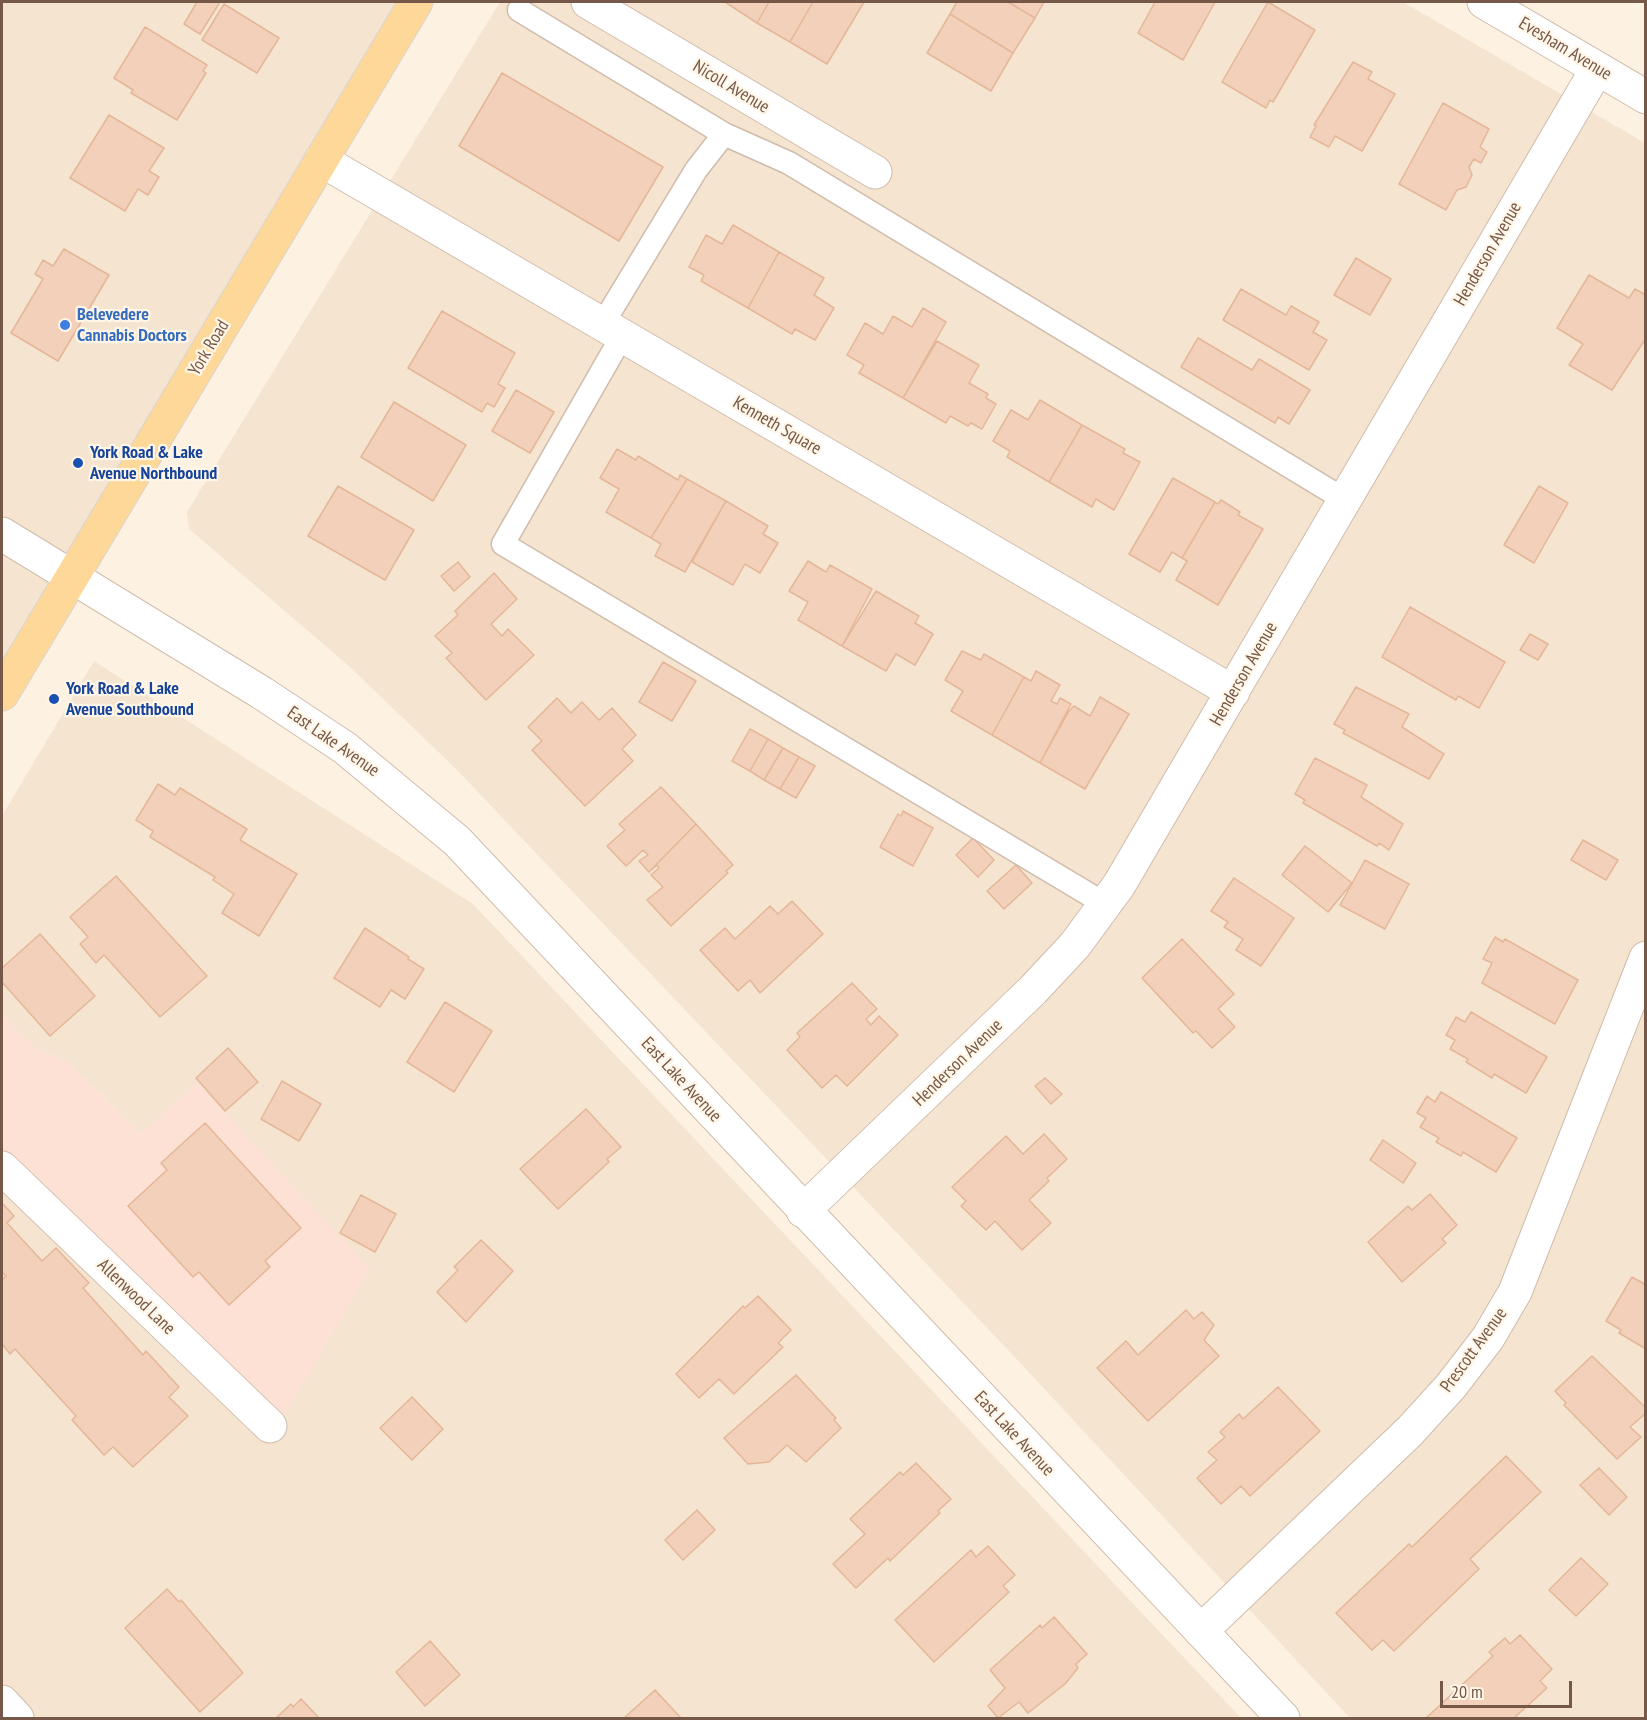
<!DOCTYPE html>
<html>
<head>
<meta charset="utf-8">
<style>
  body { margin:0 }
  #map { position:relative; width:1647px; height:1720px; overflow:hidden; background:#fdf2e2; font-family:"PT Sans Narrow",sans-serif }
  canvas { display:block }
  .frame { position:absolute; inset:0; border:3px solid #755848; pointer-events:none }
  .scale { position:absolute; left:1440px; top:1681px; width:132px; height:27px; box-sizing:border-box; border:3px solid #755848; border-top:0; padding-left:8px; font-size:18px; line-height:21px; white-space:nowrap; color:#755848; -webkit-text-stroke:4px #fff6e8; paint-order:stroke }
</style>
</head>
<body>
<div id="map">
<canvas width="1647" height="1720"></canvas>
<div class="frame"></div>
<div class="scale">20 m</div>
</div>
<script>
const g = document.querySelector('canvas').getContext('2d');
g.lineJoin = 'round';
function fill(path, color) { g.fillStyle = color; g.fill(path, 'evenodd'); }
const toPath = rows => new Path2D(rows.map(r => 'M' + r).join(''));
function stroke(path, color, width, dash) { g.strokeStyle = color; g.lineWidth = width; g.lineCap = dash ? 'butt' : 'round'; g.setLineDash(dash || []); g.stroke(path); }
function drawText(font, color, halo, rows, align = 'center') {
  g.font = font + ' "PT Sans Narrow",sans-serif'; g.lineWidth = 4.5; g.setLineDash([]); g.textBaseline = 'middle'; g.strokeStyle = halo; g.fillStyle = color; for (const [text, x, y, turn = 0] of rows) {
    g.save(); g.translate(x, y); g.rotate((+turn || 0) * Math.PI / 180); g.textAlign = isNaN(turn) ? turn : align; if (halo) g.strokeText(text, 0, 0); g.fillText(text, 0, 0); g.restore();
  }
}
const residential = toPath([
  [2,2,401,2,2,683],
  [500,2,1403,2,1645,143,1645,1718,1350,1718,1010,1352,457,770,350,667,189,529,187,512],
  [94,661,473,904,1241,1718,2,1718,2,1167,275,1429,197,1083,141,1134,65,1060,35,1048,2,1013,2,816]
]);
const commercial = toPath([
  [2,1013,35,1048,65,1060,141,1134,197,1082,370,1269,276,1430,2,1167]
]);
const building = toPath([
  [197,2,220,2,200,34,184,24,197,2],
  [725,2,769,2,757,23,725,2],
  [769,2,813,2,790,42,757,23,769,2],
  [813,2,864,2,827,64,790,42,813,2],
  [957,2,1008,2,1035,18,1013,53,950,14,957,2],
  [1008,2,1044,2,1035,18,1008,2],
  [1155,2,1215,2,1183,60,1138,33,1155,2],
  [1268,2,1315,30,1273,102,1270,100,1266,108,1222,82,1268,2],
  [224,4,279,38,257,73,202,40,224,4],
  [950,14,1013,53,991,91,927,53,950,14],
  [145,27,207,65,203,71,206,73,177,120,131,93,133,90,114,78,145,27],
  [1353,62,1372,72,1368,79,1395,94,1362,151,1335,136,1329,147,1310,137,1316,126,1314,125,1353,62],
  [502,73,663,167,619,241,459,146,502,73],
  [1443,103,1489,129,1480,147,1487,152,1481,163,1474,159,1469,167,1472,175,1466,187,1457,190,1446,210,1399,184,1443,103],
  [109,115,164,148,149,171,159,177,148,195,138,189,125,211,70,178,109,115],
  [733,225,779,252,748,308,701,281,704,275,689,267,706,235,722,244,733,225],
  [64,249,109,275,58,361,11,333,43,279,35,274,43,260,53,266,64,249],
  [779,252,824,278,814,295,834,308,815,340,795,329,792,334,748,308,779,252],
  [1356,258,1391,279,1370,315,1334,295,1356,258],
  [1589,275,1629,298,1635,289,1646,295,1646,338,1612,390,1569,365,1583,344,1557,328,1589,275],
  [1241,289,1286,315,1291,306,1319,322,1313,332,1327,340,1309,370,1223,320,1241,289],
  [923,308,946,322,903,398,859,373,864,365,847,355,865,323,883,334,893,316,912,327,923,308],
  [442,311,515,353,498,384,505,388,494,407,487,403,482,412,408,368,442,311],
  [1198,338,1252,370,1259,359,1310,390,1289,424,1278,417,1275,423,1181,367,1198,338],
  [937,341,979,365,969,383,988,394,986,398,996,404,982,429,971,423,968,426,950,416,946,423,903,398,937,341],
  [516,390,554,412,530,453,492,431,516,390],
  [1040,400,1082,425,1049,482,1007,457,1010,451,993,441,1011,410,1028,420,1040,400],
  [394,402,466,445,433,501,361,457,394,402],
  [1082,425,1125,449,1123,453,1140,462,1114,510,1096,499,1092,507,1049,482,1082,425],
  [617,449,636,460,638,456,678,480,680,475,687,479,651,538,606,512,619,489,600,478,617,449],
  [1173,478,1215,502,1182,558,1172,552,1160,572,1129,554,1173,478],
  [687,479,726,501,685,572,655,556,661,544,651,538,687,479],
  [338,486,414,530,385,580,308,536,338,486],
  [1539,486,1568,503,1534,563,1504,545,1539,486],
  [1221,500,1240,512,1238,515,1263,529,1218,605,1176,580,1187,561,1182,558,1215,502,1218,504,1221,500],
  [726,501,768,526,763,534,778,543,760,573,745,564,733,585,692,562,726,501],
  [808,561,826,572,830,565,872,589,842,646,798,620,808,602,789,591,808,561],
  [458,562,470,577,454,591,441,576,458,562],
  [494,573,517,599,491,624,502,636,508,629,534,655,486,700,446,658,452,653,435,636,458,615,455,611,494,573],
  [876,591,919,616,915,623,933,634,915,665,896,654,886,671,842,646,876,591],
  [1410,607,1505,662,1479,708,1458,696,1456,700,1382,657,1410,607],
  [1530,634,1548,644,1538,660,1520,650,1530,634],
  [962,651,981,660,984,654,1024,677,992,735,951,711,963,691,945,680,962,651],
  [663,662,696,681,672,721,639,702,663,662],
  [1036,671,1060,685,1051,701,1057,704,1060,698,1071,704,1040,763,992,735,1024,677,1031,681,1036,671],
  [1356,687,1409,714,1402,727,1444,754,1429,779,1343,733,1345,730,1334,724,1356,687],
  [1100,697,1129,714,1085,789,1040,763,1069,711,1074,706,1090,716,1100,697],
  [557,698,571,713,582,702,599,720,612,708,636,735,622,749,633,761,585,806,532,750,542,741,528,727,557,698],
  [750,729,768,739,750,771,732,761,750,729],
  [768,739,783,748,764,780,750,771,768,739],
  [783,748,799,757,780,789,764,780,783,748],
  [799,757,815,766,796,798,780,789,799,757],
  [1315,758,1367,785,1361,797,1403,824,1389,850,1379,843,1377,846,1303,803,1305,800,1295,794,1315,758],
  [158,784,175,795,180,788,247,829,240,840,297,874,259,936,222,913,234,894,213,880,215,877,150,837,153,831,136,820,158,784],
  [661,787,696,824,649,872,639,861,648,855,643,850,626,866,607,846,625,830,619,824,661,787],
  [903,811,933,828,913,866,880,847,898,814,901,816,903,811],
  [696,824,733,865,726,871,728,873,671,926,647,900,663,887,651,875,659,868,657,865,649,872,696,824],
  [973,838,994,860,978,877,956,855,973,838],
  [1583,840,1618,860,1606,880,1571,860,1583,840],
  [1305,846,1352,883,1328,912,1282,875,1305,846],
  [1365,860,1409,884,1385,929,1340,905,1365,860],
  [1016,865,1032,883,1004,909,987,891,1016,865],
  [116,876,207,976,160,1017,104,955,96,963,80,944,88,937,70,917,116,876],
  [1234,878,1294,918,1261,966,1236,950,1243,939,1224,927,1228,922,1211,911,1234,878],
  [792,901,823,934,760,993,750,980,738,991,700,950,725,928,735,939,770,906,778,914,792,901],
  [365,928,409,957,408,959,424,969,405,999,391,990,380,1007,334,978,365,928],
  [40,934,95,996,50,1036,2,982,2,968,40,934],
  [1495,937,1503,942,1505,939,1578,980,1555,1024,1482,983,1492,963,1483,959,1495,937],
  [1182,939,1234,994,1218,1009,1235,1027,1212,1048,1196,1031,1193,1033,1142,978,1182,939],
  [852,983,877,1009,866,1019,871,1025,879,1016,898,1035,847,1086,836,1075,822,1088,787,1050,800,1037,797,1033,852,983],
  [445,1002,492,1031,454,1092,407,1062,445,1002],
  [1471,1012,1547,1057,1526,1093,1494,1074,1492,1078,1466,1062,1468,1059,1450,1049,1455,1040,1446,1035,1456,1017,1465,1022,1471,1012],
  [228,1048,258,1082,225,1111,196,1078,228,1048],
  [1045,1078,1062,1094,1051,1104,1035,1086,1045,1078],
  [282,1081,321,1104,299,1141,261,1119,282,1081],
  [1441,1092,1517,1138,1496,1172,1463,1152,1461,1156,1436,1142,1439,1138,1420,1127,1426,1118,1417,1113,1427,1096,1435,1102,1441,1092],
  [586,1109,621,1147,607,1159,609,1162,558,1209,520,1169,586,1109],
  [205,1123,301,1228,265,1261,270,1267,229,1305,199,1272,193,1277,128,1206,167,1170,161,1163,205,1123],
  [1044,1134,1067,1159,1047,1178,1049,1181,1029,1200,1051,1223,1022,1250,995,1221,986,1230,961,1206,966,1201,952,1187,1006,1136,1023,1154,1044,1134],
  [1383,1140,1416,1163,1403,1183,1370,1160,1383,1140],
  [1430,1194,1457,1225,1442,1239,1446,1243,1402,1282,1368,1242,1408,1206,1412,1210,1430,1194],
  [361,1195,396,1214,375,1252,340,1233,361,1195],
  [2,1203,14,1216,7,1223,42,1261,56,1248,89,1283,83,1288,143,1355,146,1351,179,1387,169,1397,188,1416,133,1467,113,1447,104,1455,72,1420,76,1416,15,1349,10,1354,2,1344,2,1280,6,1276,2,1272,2,1203],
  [481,1240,513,1271,466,1322,437,1292,458,1270,454,1267,481,1240],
  [1632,1277,1646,1285,1646,1349,1619,1333,1621,1330,1606,1321,1632,1277],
  [758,1296,791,1330,778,1343,783,1347,734,1394,719,1379,699,1398,676,1374,743,1306,745,1308,758,1296],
  [1186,1310,1194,1319,1202,1312,1214,1325,1204,1340,1219,1356,1148,1421,1097,1368,1126,1341,1138,1355,1186,1310],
  [1592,1356,1646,1408,1646,1413,1630,1427,1641,1437,1617,1459,1564,1405,1566,1403,1555,1391,1592,1356],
  [796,1375,836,1418,834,1420,841,1428,806,1462,787,1445,769,1462,748,1464,724,1438,796,1375],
  [1278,1387,1320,1431,1250,1496,1241,1486,1221,1504,1197,1478,1217,1460,1208,1452,1225,1437,1220,1432,1239,1414,1243,1419,1278,1387],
  [412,1397,443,1429,412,1460,380,1428,412,1397],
  [1506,1456,1541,1492,1470,1559,1479,1569,1394,1651,1383,1640,1372,1650,1336,1613,1409,1544,1412,1547,1506,1456],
  [916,1463,951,1499,938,1511,940,1513,890,1561,888,1558,856,1588,833,1564,865,1534,850,1519,900,1472,903,1475,916,1463],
  [1599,1468,1627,1497,1609,1515,1580,1485,1599,1468],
  [697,1510,715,1530,683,1560,665,1540,697,1510],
  [988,1546,1015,1575,1003,1586,1009,1592,934,1662,895,1620,971,1550,976,1557,988,1546],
  [1581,1558,1608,1584,1576,1616,1549,1590,1581,1558],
  [167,1589,179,1602,181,1600,243,1673,200,1712,125,1628,167,1589],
  [1054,1617,1087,1654,1076,1664,1078,1668,1065,1684,1028,1713,1019,1702,998,1718,988,1706,1005,1688,990,1670,1040,1625,1042,1628,1054,1617],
  [1520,1635,1552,1669,1540,1681,1547,1688,1514,1718,1426,1718,1493,1656,1489,1652,1505,1638,1510,1644,1520,1635],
  [430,1641,460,1675,425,1706,396,1672,430,1641],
  [655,1690,681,1718,624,1718,655,1690],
  [301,1699,319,1718,276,1718,291,1704,293,1707,301,1699]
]);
const service = toPath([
  [519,10,724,134],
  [602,325,696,170,724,134,789,163,1345,500],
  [622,336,503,544,1105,904]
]);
const minor = toPath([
  [588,2,875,172],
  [1484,2,1646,97],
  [321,160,1233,692],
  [2,1168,270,1426],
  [803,1211,1033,990,1075,945,1119,885,1597,69],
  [1201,1631,1410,1431,1451,1386,1488,1338,1515,1292,1646,958],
  [2,1702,17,1718]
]);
const tertiary = toPath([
  [2,534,262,693,345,748,457,841,1283,1718]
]);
const primary = toPath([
  [2,694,416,2]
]);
const markers = [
  [65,325,6,"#3f7fe0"],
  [78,463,6,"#1a4fb4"],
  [54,699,6,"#1a4fb4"]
];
const streetNames = [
  ["Evesham Avenue",1565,49,31],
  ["Nicoll Avenue",731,87,31],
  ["Henderson Avenue",1488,254,-60],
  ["York Road",209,348,-59],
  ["Kenneth Square",777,426,30],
  ["Henderson Avenue",1244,674,-60],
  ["East Lake Avenue",333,742,35],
  ["Henderson Avenue",958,1063,-44],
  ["East Lake Avenue",681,1080,47],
  ["Allenwood Lane",136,1297,44],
  ["Prescott Avenue",1474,1350,-54],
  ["East Lake Avenue",1014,1434,47]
];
const shopNames = [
  ["Belevedere",77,315],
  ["Cannabis Doctors",77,336]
];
const transitNames = [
  ["York Road & Lake",90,453],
  ["Avenue Northbound",90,474],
  ["York Road & Lake",66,689],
  ["Avenue Southbound",66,710]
];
fill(residential, '#f4e4d0');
fill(commercial, '#fde1d5');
fill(building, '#f2d0b9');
stroke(building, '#e5b799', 1.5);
stroke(service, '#d0bcac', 25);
stroke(minor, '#d0bcac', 35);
stroke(tertiary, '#d0bcac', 35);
stroke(primary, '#dbd4cf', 35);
stroke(service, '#fff', 22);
stroke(minor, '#fff', 33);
stroke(tertiary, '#fff', 33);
stroke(primary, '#fdd899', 33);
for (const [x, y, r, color] of markers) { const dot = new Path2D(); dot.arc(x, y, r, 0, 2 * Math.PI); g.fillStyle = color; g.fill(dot); stroke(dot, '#fff6e8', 2); }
drawText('18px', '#755848', '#fff6e8', streetNames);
drawText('bold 18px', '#366cbe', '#fff6e8', shopNames, 'left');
drawText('bold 18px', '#164399', '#fff6e8', transitNames, 'left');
</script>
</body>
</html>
